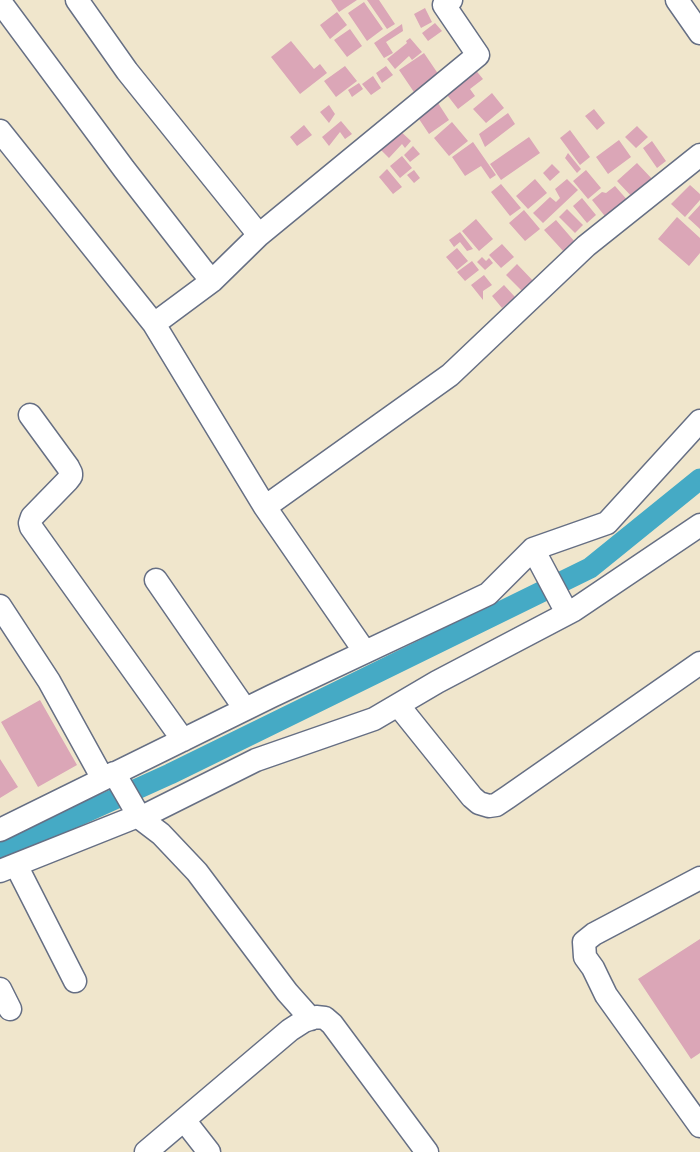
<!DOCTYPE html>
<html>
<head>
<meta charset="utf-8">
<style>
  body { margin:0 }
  canvas { display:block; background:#f0e6cc }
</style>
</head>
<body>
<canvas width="700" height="1152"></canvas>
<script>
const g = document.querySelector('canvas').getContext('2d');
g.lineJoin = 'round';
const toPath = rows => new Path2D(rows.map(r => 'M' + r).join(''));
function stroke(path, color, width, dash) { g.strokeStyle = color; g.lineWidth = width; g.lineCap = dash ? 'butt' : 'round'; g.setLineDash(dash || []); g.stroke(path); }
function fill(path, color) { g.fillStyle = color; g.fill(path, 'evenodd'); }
const canal = toPath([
  [0,851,170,774,590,568,700,479]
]);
const building = toPath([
  [331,0,357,0,339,12],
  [367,0,379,0,395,24,387,29],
  [364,2,383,29,367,41,348,13],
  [425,8,432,22,421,28,414,14],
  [337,12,347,25,330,39,320,25],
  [435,23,442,31,428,41,422,33],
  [402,24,403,31,386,42,393,53,384,58,374,43],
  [350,29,362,46,347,57,334,40],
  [410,38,422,52,412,60,409,56,395,69,387,59,407,43,406,41],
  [291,41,314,69,320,64,327,73,300,94,271,57],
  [424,53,443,81,418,98,399,70],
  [345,66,357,81,336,97,324,81],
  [386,66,393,75,382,83,376,73],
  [474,68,483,79,470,89,475,96,458,109,444,91],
  [373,76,381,88,371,95,362,84],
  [359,83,363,89,352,97,348,90],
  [492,93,504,108,486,123,473,109],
  [438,103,449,120,429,134,417,116],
  [329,105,335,114,329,123,320,112],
  [594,109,605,123,597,130,585,116],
  [508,113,515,124,485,147,479,134],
  [341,121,352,134,345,139,340,132,329,146,322,137],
  [452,122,468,141,449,156,434,138],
  [304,125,312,135,297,146,290,137],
  [637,126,648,137,636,148,625,137],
  [397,128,411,141,405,148,402,144,389,158,378,147],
  [570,130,590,157,580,165,560,138],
  [529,137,540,153,501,180,490,164],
  [619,140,631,157,608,174,596,157],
  [652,141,666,161,657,168,643,148],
  [473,142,496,175,490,179,481,166,465,176,452,157],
  [413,146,420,154,410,162,404,155],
  [568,153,581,169,577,173,565,158],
  [402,156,412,168,400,178,390,166],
  [637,163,654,181,634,199,617,181],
  [552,164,560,172,550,181,543,173],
  [387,169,402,187,393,194,379,177],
  [414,170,420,178,414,183,407,175],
  [586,170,601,188,588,199,573,181],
  [535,179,547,193,528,209,516,196],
  [567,179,578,190,543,223,533,213,550,197,556,202,560,198,555,189],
  [501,184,521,208,510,216,491,192],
  [690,185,700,194,700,200,685,217,671,204],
  [615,186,629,202,608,220,592,200,602,192,606,193],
  [582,198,596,215,587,223,573,206],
  [700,205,700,229,688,218],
  [567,209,583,225,575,233,559,217],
  [524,210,540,229,525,241,509,223],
  [677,217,700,238,700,253,689,266,658,239],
  [476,219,493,239,479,251,462,231],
  [556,220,575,242,564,252,544,230],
  [460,232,473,249,467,251,460,242,454,247,449,240],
  [502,244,514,257,501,268,489,255],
  [457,248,468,261,457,270,446,257],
  [482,257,486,261,489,258,493,263,485,270,477,262],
  [472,261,479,270,465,281,457,272],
  [517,264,537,285,526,295,506,275],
  [484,275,492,285,483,291,483,300,471,285],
  [504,285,515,297,502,308,492,296],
  [40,700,77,765,38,787,1,722],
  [0,759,18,787,0,798],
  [700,939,700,1053,691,1059,638,979]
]);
const minor = toPath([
  [77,0,127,71,259,235],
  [677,0,700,33],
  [4,7,124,169,201,268,212,281,259,235,478,55,444,5,451,0],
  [0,131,154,324,265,507],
  [154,324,212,281],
  [30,415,68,467,71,473,71,476,68,480,32,517,30,523,31,527,183,740],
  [533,549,567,613],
  [156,580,245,709],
  [0,606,49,681,103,779],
  [365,652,265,507,450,375,586,246,700,155],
  [398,705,472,797,479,803,489,806,496,805,508,797,700,663],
  [114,773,140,818],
  [0,830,272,696,488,594,533,549,607,523,700,421],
  [16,865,75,981],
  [0,871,138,816],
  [700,878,594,934,584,942,585,957,593,968,606,995,700,1126],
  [0,989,10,1009],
  [311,1019,287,992,197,872,161,834,140,818,256,760,374,719,437,682,574,610,700,525],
  [184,1120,209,1152],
  [146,1152,290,1030,304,1021,316,1017,325,1018,332,1024,427,1152]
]);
stroke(canal, '#45aac5', 21);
fill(building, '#dba6b7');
stroke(minor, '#666f84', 25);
stroke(minor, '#fff', 22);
</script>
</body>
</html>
